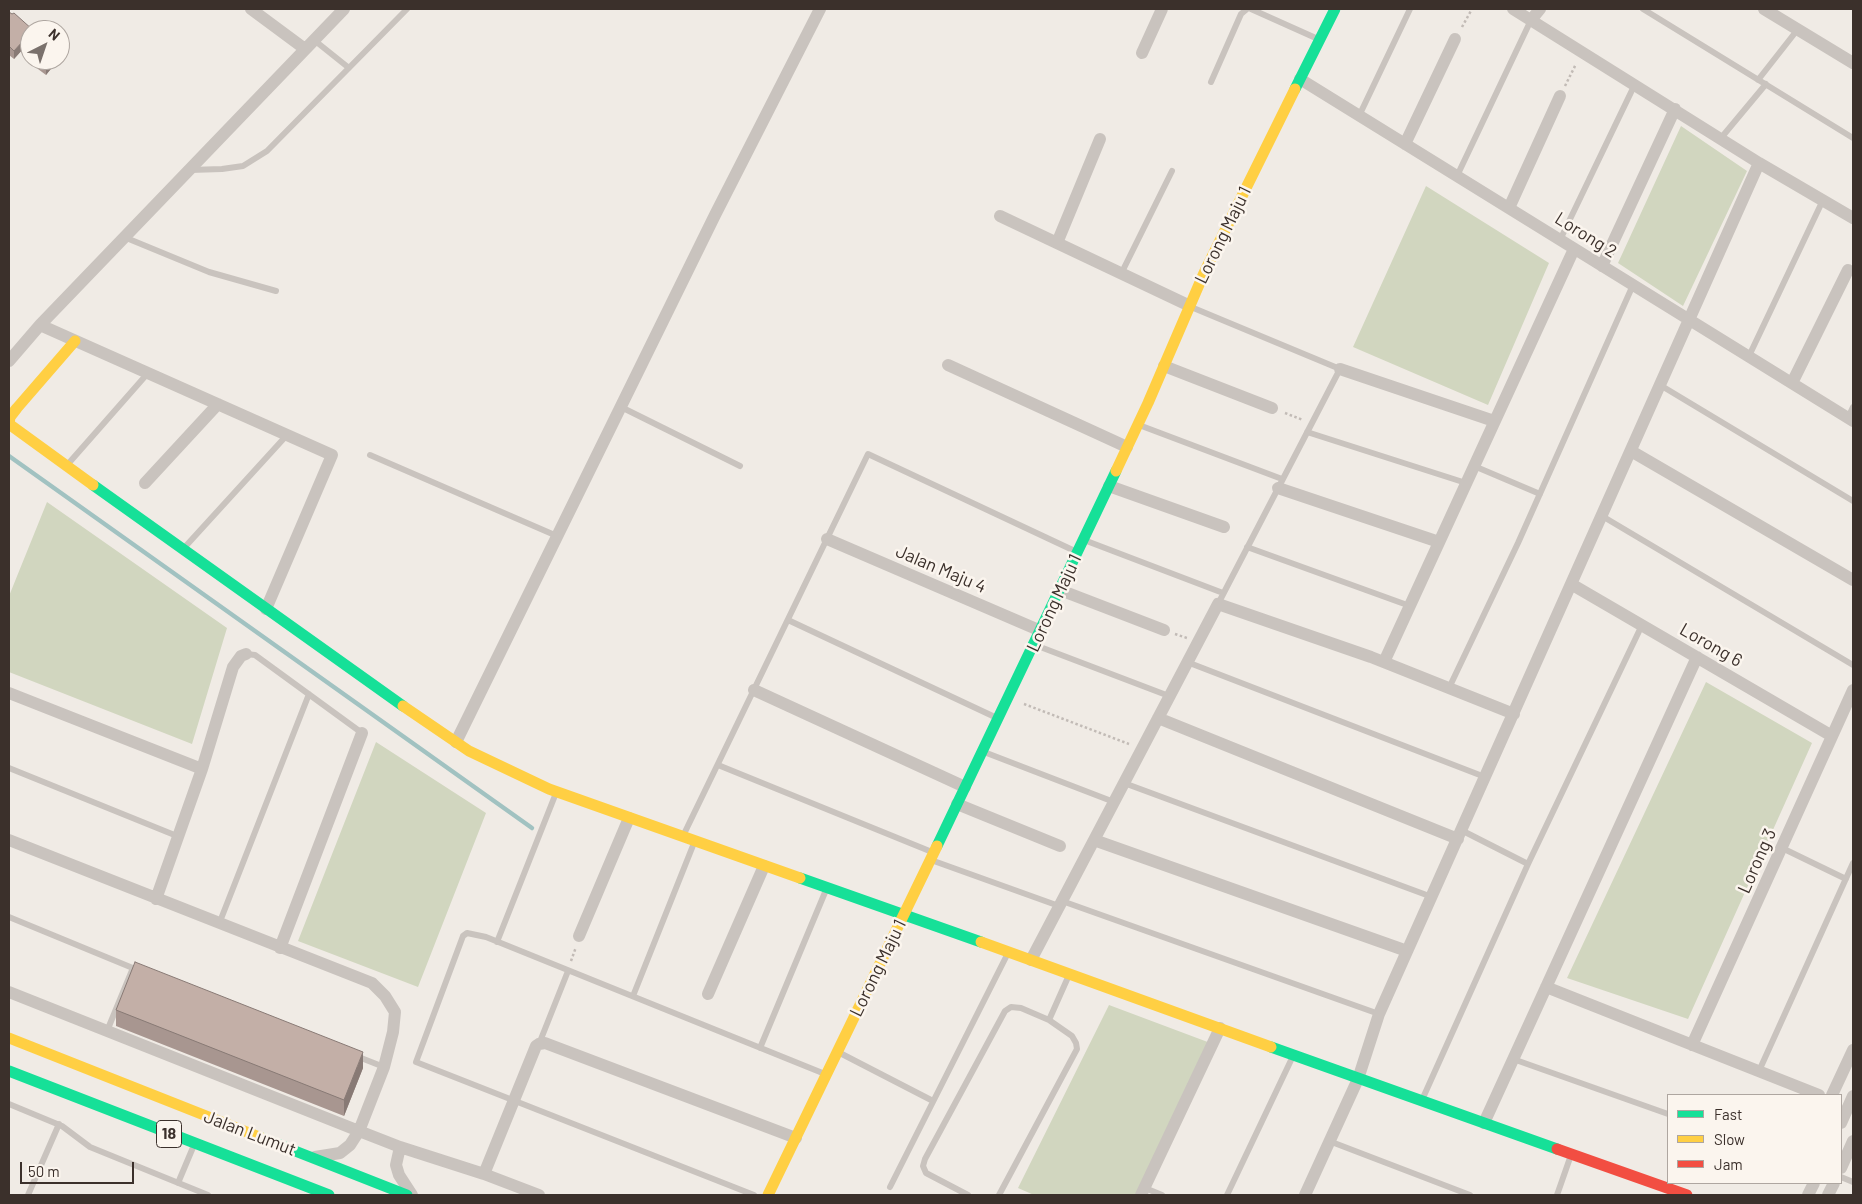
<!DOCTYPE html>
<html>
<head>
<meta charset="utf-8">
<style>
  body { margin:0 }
  #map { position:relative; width:1862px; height:1204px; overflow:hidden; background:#f0ebe5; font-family:Barlow,sans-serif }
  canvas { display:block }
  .frame { position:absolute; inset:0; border:10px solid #3b302b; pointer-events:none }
  .legend { position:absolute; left:1667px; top:1094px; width:175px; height:90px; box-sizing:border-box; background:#fbf5ee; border:1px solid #aea6a0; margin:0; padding:6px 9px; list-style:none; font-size:15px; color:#3b302b }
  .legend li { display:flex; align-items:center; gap:10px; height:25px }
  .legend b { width:25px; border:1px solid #aea6a0 }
  .north { position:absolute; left:20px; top:20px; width:50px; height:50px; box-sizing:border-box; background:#fbf5ee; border:1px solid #aea6a0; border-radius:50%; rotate:41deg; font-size:14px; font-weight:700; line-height:20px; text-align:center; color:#3b302b }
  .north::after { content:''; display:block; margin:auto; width:18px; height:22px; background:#7a716c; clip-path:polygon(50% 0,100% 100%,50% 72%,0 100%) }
  .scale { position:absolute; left:20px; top:1162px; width:114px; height:22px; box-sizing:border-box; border:2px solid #3b302b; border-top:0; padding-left:6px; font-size:15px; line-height:18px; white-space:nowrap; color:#3b302b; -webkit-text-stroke:4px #fbf5ee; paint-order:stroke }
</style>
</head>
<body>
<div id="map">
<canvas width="1862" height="1204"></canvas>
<div class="frame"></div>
<ul class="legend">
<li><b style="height:6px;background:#16e098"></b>Fast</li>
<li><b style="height:6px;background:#ffcf43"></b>Slow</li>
<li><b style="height:6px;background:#f24e42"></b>Jam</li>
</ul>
<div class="north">N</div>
<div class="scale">50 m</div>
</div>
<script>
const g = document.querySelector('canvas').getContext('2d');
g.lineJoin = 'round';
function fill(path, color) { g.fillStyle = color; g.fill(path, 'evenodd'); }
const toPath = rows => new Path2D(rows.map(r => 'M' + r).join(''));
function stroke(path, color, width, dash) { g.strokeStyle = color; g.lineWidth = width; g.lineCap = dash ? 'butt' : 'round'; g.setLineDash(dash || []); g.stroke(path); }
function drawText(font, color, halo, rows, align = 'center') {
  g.font = font + ' Barlow,sans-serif'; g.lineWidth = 5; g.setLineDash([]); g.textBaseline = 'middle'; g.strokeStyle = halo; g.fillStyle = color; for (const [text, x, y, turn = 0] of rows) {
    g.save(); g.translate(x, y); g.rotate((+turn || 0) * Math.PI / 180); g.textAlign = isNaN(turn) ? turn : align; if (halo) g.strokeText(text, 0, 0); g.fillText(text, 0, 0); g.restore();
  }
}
const green = toPath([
  [1681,126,1747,171,1683,306,1618,263],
  [1426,186,1549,263,1488,405,1353,347],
  [47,502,227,628,192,744,9,672,9,596],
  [1706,682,1812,743,1688,1019,1567,978],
  [376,742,486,813,418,987,298,941],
  [1109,1005,1213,1044,1141,1195,1034,1195,1018,1188]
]);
const stream = toPath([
  [9,456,532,828]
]);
const path = toPath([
  [1462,27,1472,9],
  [1565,86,1576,64],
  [1285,413,1303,420],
  [1175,634,1187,638],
  [1024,704,1129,744],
  [571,961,576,947]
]);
const lane = toPath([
  [1251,9,1318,39],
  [1643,9,1853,138],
  [314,40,349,68],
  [1758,80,1798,29],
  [1211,82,1241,14,1247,9],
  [1359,116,1410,9],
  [1721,138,1766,84],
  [190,170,222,169,243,166,267,151,407,9],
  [1457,176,1531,20],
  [124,237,209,272,276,291],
  [1560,240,1635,84],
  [1121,274,1172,171],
  [1191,307,1340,369,1218,604],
  [1749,356,1823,200],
  [1660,385,1853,501],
  [621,407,740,466],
  [1848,418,1853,407],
  [1139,425,1282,479],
  [1307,432,1466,483],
  [370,455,557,536],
  [68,464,148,373],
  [1474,466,1540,494],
  [1602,516,1853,665],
  [1084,540,1223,593],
  [1247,547,1410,606],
  [184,548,287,435],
  [788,620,997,718],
  [1035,645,1169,696],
  [246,654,255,655,362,733],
  [1187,662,1485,777],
  [1449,688,1518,543,1633,285],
  [984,752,1114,802],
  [718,765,932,852],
  [9,768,177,836],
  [1124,783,1432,897],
  [1461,830,1528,864],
  [683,836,868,454,1077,552],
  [1782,848,1846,879],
  [931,860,1059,906],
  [1062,901,1379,1014],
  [9,917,140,971],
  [219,924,309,694],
  [497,942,556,793],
  [633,996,694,843],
  [107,1031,133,968],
  [539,1044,568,971],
  [760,1048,826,890],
  [838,1052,933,1101],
  [356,1056,384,1067],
  [1513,1059,1668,1114],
  [1759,1071,1853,863],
  [1422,1100,1528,864,1642,625],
  [9,1104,62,1126,90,1147,208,1195],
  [1329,1141,1470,1195],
  [1841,1177,1853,1182],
  [178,1183,194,1145],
  [890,1187,1008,953],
  [1145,1188,1162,1195],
  [28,1195,59,1124],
  [754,1195,416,1062,463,936,467,933,486,937,825,1074],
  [968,1195,926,1173,923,1166,925,1159,1005,1011,1011,1007,1021,1008,1049,1020,1069,975],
  [999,1195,1077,1049,1076,1043,1072,1036,1049,1020],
  [1227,1195,1293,1056],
  [1557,1195,1571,1155]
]);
const street = toPath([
  [251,9,305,49],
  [1513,9,1759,163,1853,218],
  [1764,9,1853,63],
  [1531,20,1540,9],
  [1142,53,1162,9],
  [1300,79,1853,421],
  [1405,144,1455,39],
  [1509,208,1560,96],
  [1000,216,1190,306],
  [1057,243,1100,139],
  [1602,266,1675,109],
  [40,325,332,455,266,609],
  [9,361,40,325,344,9],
  [948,365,1127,447],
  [1164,366,1272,408],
  [1340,369,1494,421],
  [1792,383,1848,270],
  [1631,451,1853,580],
  [145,483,218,404],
  [1109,486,1224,527],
  [1278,488,1439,542],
  [827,539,1041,631],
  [1571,584,1832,736],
  [1060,590,1164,630],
  [1384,662,1574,249],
  [754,690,965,787],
  [9,693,202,769],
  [1158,718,1458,839],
  [456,742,715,215,820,9],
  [957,804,1060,846],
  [9,840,372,983,385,996,395,1012,393,1032,384,1067,359,1131,350,1145,340,1153,315,1157],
  [1094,840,1407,951],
  [156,899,202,769,233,667,241,656,246,654],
  [579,936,629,818],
  [280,948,362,733],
  [1031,960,1218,604,1371,657,1514,714],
  [1546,987,1819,1095],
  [9,992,359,1131,400,1147,484,1174,539,1195],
  [708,994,764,866],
  [1692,1045,1853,690],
  [1832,1095,1853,1050],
  [1484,1123,1697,657],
  [1841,1123,1853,1096],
  [400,1147,396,1165,399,1175,412,1195],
  [1841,1168,1853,1141],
  [484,1174,536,1046,539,1044,545,1043,796,1138],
  [1141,1195,1220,1028],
  [1305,1195,1358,1079,1379,1014,1759,163],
  [1808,1195,1814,1183],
  [1828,1195,1834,1183]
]);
const fast = toPath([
  [1295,89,1335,9],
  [93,485,403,706],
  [937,846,1116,471],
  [800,878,981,942],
  [1271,1047,1557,1149],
  [9,1071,329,1195],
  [262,1138,407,1195]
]);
const slow = toPath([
  [75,341,17,408,10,417,9,424,93,485],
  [1116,471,1148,403,1204,273,1295,89],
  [403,706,469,751,549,789,800,878],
  [981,942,1271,1047],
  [9,1038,262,1138],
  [768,1195,937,846]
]);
const jam = toPath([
  [1557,1149,1687,1195]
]);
const wall = toPath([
  [9,12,30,30,30,60,58,60,46,75,30,63,23,49,14,59,9,55],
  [116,1010,363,1068,344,1116,116,1026]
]);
const shadedWall = toPath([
  [66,40,66,48,60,57,60,48],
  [23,41,23,49,14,59,14,51],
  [51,60,58,60,46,75,46,67],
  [363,1052,363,1068,344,1116,344,1100]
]);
const building = toPath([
  [9,12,12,14,14,13,33,30,30,30,30,54,23,41,14,51,9,46,9,12],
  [43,23,53,30,37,30,43,23],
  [60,36,66,40,60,48,60,36],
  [37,60,51,60,46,67,37,60],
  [135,962,363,1052,344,1100,116,1010,135,962]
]);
const shields = [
  [169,1134,25]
];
const shieldNames = [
  ["18",169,1134]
];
const streetNames = [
  ["Lorong Maju 1",1223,235,-64],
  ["Lorong 2",1586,235,32],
  ["Jalan Maju 4",941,569,23],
  ["Lorong Maju 1",1054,603,-65],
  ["Lorong 6",1711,645,30],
  ["Lorong 3",1757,861,-66],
  ["Lorong Maju 1",878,968,-64],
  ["Jalan Lumut",250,1133,21]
];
fill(green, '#d1d6bf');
stroke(stream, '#a1c2c1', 4.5);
stroke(path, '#c2bbb6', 2.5, [2.5, 2.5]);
stroke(lane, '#c9c3be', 6);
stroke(street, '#c9c3be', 12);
stroke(fast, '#16e098', 11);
stroke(slow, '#ffcf43', 11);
stroke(jam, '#f24e42', 11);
fill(wall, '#a89690');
fill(shadedWall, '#887a75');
fill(building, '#c3afa7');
stroke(building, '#887a75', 1);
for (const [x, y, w] of shields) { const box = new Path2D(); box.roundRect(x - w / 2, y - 13.5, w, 27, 4); g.fillStyle = '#fbf5ee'; g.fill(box); stroke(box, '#3b302b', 1); }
drawText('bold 16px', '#3b302b', null, shieldNames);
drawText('18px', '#3b302b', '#fbf5ee', streetNames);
</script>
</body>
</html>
